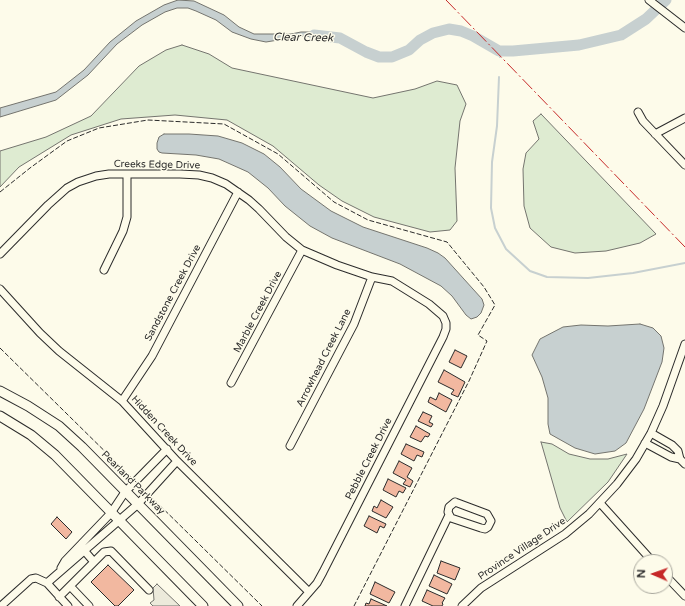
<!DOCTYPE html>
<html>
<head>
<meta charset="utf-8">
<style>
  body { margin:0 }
  #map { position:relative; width:685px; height:606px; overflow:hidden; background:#fdfbea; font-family:"Varela Round",sans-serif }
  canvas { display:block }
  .north { position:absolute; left:633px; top:554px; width:40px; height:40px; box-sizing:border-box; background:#fdfbea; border:1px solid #a9a89e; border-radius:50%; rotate:272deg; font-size:11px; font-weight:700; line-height:16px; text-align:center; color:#2b2b2b }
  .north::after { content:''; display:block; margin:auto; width:14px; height:18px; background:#c62828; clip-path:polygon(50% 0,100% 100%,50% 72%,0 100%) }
</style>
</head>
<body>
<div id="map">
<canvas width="685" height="606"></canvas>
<div class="north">N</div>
</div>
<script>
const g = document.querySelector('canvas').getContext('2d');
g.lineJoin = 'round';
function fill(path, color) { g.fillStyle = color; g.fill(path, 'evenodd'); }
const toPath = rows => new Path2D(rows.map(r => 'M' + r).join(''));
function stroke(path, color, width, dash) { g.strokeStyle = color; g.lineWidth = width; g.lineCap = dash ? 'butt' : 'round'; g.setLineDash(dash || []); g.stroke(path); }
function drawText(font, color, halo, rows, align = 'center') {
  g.font = font + ' "Varela Round",sans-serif'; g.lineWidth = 3; g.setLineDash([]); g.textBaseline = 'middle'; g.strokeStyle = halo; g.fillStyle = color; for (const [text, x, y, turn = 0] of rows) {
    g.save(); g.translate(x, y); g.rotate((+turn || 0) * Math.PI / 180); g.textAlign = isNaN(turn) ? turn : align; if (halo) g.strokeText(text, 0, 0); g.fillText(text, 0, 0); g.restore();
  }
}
const green = toPath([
  [182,45,209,54,232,68,373,98,415,89,437,81,457,85,466,104,460,121,455,168,457,221,450,230,430,232,374,217,342,201,319,185,273,146,227,120,175,115,121,119,71,135,19,167,0,187,0,151,46,137,91,116,139,66,166,50,182,45],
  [541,114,656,234,640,243,606,251,575,253,551,247,530,228,524,206,523,169,526,153,539,139,533,121,541,114],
  [541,442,552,444,569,454,590,459,608,459,627,454,608,482,567,522,560,508,541,442]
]);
const parking = toPath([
  [157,584,180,606,153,606,150,603,154,600,153,588,157,584]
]);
const water = toPath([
  [178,0,194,1,224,15,239,27,254,34,291,34,301,32,317,32,330,34,329,38,303,36,266,42,251,39,232,32,216,20,196,11,188,8,177,8,165,12,142,25,117,44,88,75,56,100,0,117,0,108,56,92,84,70,110,42,136,21,164,5,178,0],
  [164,134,189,134,218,136,242,143,264,154,280,167,301,189,331,211,363,227,427,248,438,253,445,258,482,299,484,305,481,313,477,317,471,319,466,315,452,296,441,286,400,264,332,238,310,226,285,206,268,188,248,172,219,159,196,155,162,153,159,152,157,149,157,143,159,137,164,134],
  [640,324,653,328,661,336,664,348,662,362,644,409,626,443,615,451,595,454,575,448,550,434,548,424,548,398,542,377,532,355,540,339,563,327,581,325,608,326,640,324]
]);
const stream = toPath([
  [499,51,500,57],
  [499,77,497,126,492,162,491,208,495,228,506,249,530,271,547,277,588,278,633,273,685,263]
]);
const river = toPath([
  [314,35,340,38,366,52,379,57,392,57,409,50,420,40,433,33,449,29,461,31,473,36,499,51,513,51,579,45,621,35,646,19,666,0]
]);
const building = toPath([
  [455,350,467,356,461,368,449,362,455,350],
  [444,370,465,382,458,397,451,394,454,390,438,382,444,370],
  [439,393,452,400,446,412,428,402,430,397,436,400,439,393],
  [423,412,432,416,429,422,433,424,431,427,418,421,423,412],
  [416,426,430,434,428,437,425,436,421,442,410,437,416,426],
  [406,444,424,452,422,457,417,455,414,461,401,454,406,444],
  [399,461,412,468,407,477,413,481,410,487,403,484,406,480,393,473,399,461],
  [388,479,406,488,403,493,399,491,396,497,383,490,388,479],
  [381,500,393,507,386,518,372,511,374,506,377,508,381,500],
  [369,516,386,524,384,528,380,526,377,533,364,526,369,516],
  [57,517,72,532,66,539,51,524,57,517],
  [441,561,460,568,455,580,437,573,441,561],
  [108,565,134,590,118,606,115,606,91,582,108,565],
  [434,575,452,584,447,594,429,586,434,575],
  [375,582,395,592,389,603,370,594,375,582],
  [427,590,445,598,442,603,443,604,442,606,433,606,422,601,427,590],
  [371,599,387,606,365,606,366,603,369,604,371,599]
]);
const minor = toPath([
  [649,0,685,28],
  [638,112,643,121,685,165],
  [655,134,685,118],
  [0,254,48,205,67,188,78,182,96,176,109,174,180,174,199,175,212,178,226,184,249,200,259,209,286,237,302,250,337,265,372,277,392,281,429,304,443,316,446,323,446,329,443,337,323,572,317,583,297,606],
  [104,270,123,231,127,217,127,175],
  [0,289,40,333,59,351,122,401,177,461,309,592],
  [231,383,302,250],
  [122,401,152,356,238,192],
  [651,433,672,445,678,451,680,459],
  [645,443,671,457,680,459,685,464],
  [290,446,354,324,372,277],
  [455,502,487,514,491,521,488,527,485,529,481,528,451,518,448,512,449,507,455,502],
  [600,503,653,562],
  [82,548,94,562,104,552,111,551,149,590],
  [61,568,65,561,111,513,125,492,167,449],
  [665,575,685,596],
  [47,583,138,504,177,461],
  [70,586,89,606],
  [59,597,94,562],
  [1,606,31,579,36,578,47,583,68,606],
  [405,606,449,515],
  [462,606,481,588,565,534,589,514,617,484,636,459,651,433,663,406,685,344]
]);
const major = toPath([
  [0,391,28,406,59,426,82,447,238,606],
  [0,416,31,435,55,455,203,606]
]);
const fence = toPath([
  [0,192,30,168,67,141,99,128,148,120,224,124,278,154,334,202,368,220,447,242,484,287,495,305,478,335,487,341,469,381,354,606],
  [0,348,262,606]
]);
const power = toPath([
  [446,0,685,247]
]);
const streetNames = [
  ["Creeks Edge Drive",157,165,1],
  ["Sandstone Creek Drive",173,293,-62],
  ["Marble Creek Drive",258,312,-62],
  ["Arrowhead Creek Lane",324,358,-63],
  ["Hidden Creek Drive",164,431,47],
  ["Pebble Creek Drive",369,459,-63],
  ["Pearland Parkway",133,483,45],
  ["Province Village Drive",522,549,-34]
];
const waterNames = [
  ["Clear Creek",303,38,1]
];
fill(green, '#deebd1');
stroke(green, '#74746e', 1);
fill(parking, '#eceadb');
stroke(parking, '#74746e', 1);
fill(water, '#c7d0d0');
stroke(water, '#74746e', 1);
stroke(stream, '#c7d0d0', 2);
stroke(river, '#c7d0d0', 11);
fill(building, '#f2b8a0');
stroke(building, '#2b2b2b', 1);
stroke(minor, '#2b2b2b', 9);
stroke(major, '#2b2b2b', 11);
stroke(minor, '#fdfbea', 7);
stroke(major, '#fdfbea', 9);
stroke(fence, '#2b2b2b', 1, [5, 2]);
stroke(power, '#c62828', 1, [14, 3, 2, 3]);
drawText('10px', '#2b2b2b', '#fdfbea', streetNames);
drawText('italic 11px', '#2b2b2b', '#fdfbea', waterNames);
</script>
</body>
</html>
